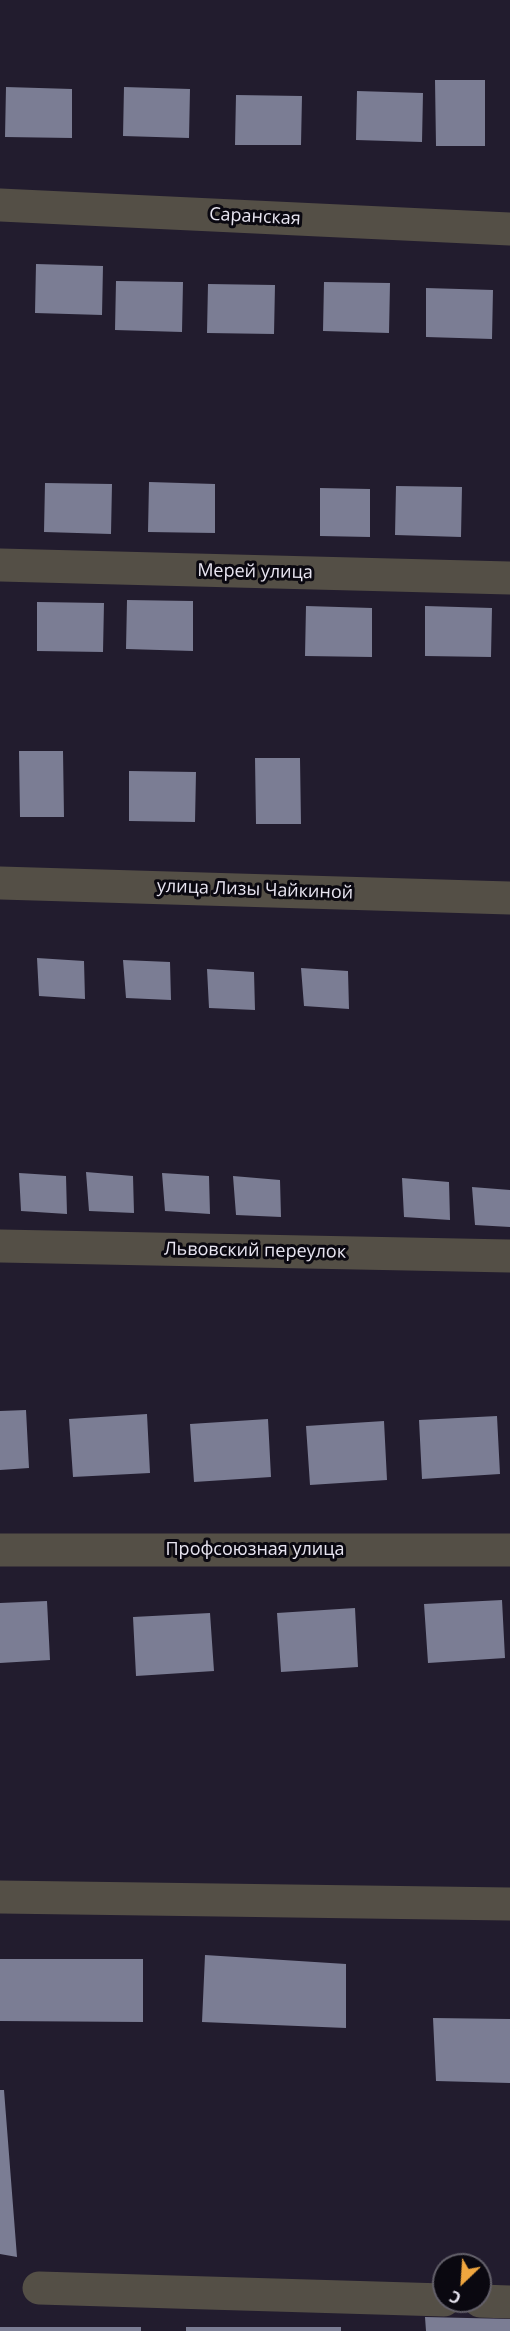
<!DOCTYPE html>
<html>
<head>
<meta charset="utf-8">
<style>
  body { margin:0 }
  #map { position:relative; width:510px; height:2331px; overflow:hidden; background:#221c2e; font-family:"Open Sans",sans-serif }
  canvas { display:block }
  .north { position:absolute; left:432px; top:2253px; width:60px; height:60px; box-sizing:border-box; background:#0a0810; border:2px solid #63606a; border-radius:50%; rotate:205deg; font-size:16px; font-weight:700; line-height:24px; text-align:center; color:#e8e5f1 }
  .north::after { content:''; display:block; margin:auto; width:21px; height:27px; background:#f0a63f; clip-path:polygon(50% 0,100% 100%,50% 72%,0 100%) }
</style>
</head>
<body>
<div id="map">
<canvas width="510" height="2331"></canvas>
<div class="north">С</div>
</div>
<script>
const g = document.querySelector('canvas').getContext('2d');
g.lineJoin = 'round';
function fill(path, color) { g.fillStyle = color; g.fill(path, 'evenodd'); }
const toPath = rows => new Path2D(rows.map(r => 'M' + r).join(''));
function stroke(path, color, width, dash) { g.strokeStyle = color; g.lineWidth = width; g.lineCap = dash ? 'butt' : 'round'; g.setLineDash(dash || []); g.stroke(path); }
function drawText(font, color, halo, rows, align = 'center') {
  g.font = font + ' "Open Sans",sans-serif'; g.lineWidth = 6; g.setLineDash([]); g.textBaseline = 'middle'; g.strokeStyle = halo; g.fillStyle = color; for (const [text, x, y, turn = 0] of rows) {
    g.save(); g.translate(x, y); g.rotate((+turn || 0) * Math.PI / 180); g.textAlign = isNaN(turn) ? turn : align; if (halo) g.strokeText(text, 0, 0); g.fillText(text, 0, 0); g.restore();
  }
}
const building = toPath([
  [435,80,485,80,485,146,436,146],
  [6,87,72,89,72,138,5,137],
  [124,87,190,89,189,138,123,136],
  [357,91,423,93,422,142,356,140],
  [236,95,302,96,301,145,235,145],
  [36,264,103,266,102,315,35,313],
  [116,281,183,282,182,332,115,330],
  [324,282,390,283,389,333,323,331],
  [208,284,275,285,274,334,207,333],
  [426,288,493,290,492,339,426,337],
  [149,482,215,484,215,533,148,532],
  [45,483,112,484,111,534,44,532],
  [396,486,462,487,461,537,395,535],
  [320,488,370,489,370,537,320,536],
  [127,600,193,601,193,651,126,649],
  [37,602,104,603,103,652,37,651],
  [306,606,372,608,372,657,305,656],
  [425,606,492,608,491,657,425,656],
  [19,751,63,751,64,817,20,817],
  [255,758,300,758,301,824,256,824],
  [129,771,196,772,195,822,129,821],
  [37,958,84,961,85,999,39,996],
  [123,960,170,962,171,1000,126,998],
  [301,968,348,971,349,1009,304,1006],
  [207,969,254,972,255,1010,209,1008],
  [86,1172,133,1176,134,1213,89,1211],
  [19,1173,66,1176,67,1214,21,1211],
  [162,1173,209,1176,210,1214,165,1211],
  [233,1176,280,1180,281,1217,236,1215],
  [402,1178,449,1182,450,1220,404,1217],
  [472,1187,510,1190,510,1227,475,1225],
  [26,1410,29,1468,0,1470,0,1411],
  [147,1414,150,1473,73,1477,69,1419],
  [497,1416,500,1474,422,1479,419,1420],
  [268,1419,271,1477,194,1482,190,1424],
  [384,1421,387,1480,310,1485,306,1426],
  [502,1600,505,1658,428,1663,424,1604],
  [47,1601,50,1660,0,1663,0,1603],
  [355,1608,358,1667,281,1672,277,1613],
  [210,1613,214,1671,136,1676,133,1617],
  [205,1955,346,1964,346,2028,202,2022],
  [0,1959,143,1959,143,2022,0,2021],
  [433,2018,510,2019,510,2083,436,2081],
  [0,2090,4,2090,17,2257,0,2254],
  [425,2317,510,2319,510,2331,426,2331],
  [0,2327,141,2327,141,2331,0,2331],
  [186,2327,341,2327,341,2331,186,2331]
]);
const minor = toPath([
  [0,205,510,229],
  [0,565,510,578],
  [0,883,510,898],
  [0,1246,510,1256],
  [0,1550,510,1550],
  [0,1897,510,1904],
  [39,2288,444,2300],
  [480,2301,510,2302]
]);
const streetNames = [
  ["Саранская",255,217,3],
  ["Мерей улица",255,572,1],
  ["улица Лизы Чайкиной",255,890,2],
  ["Львовский переулок",255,1251,1],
  ["Профсоюзная улица",255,1550]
];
fill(building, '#7b7d94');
stroke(minor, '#544f46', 33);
drawText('18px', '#e8e5f1', '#0a0810', streetNames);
</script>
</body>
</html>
